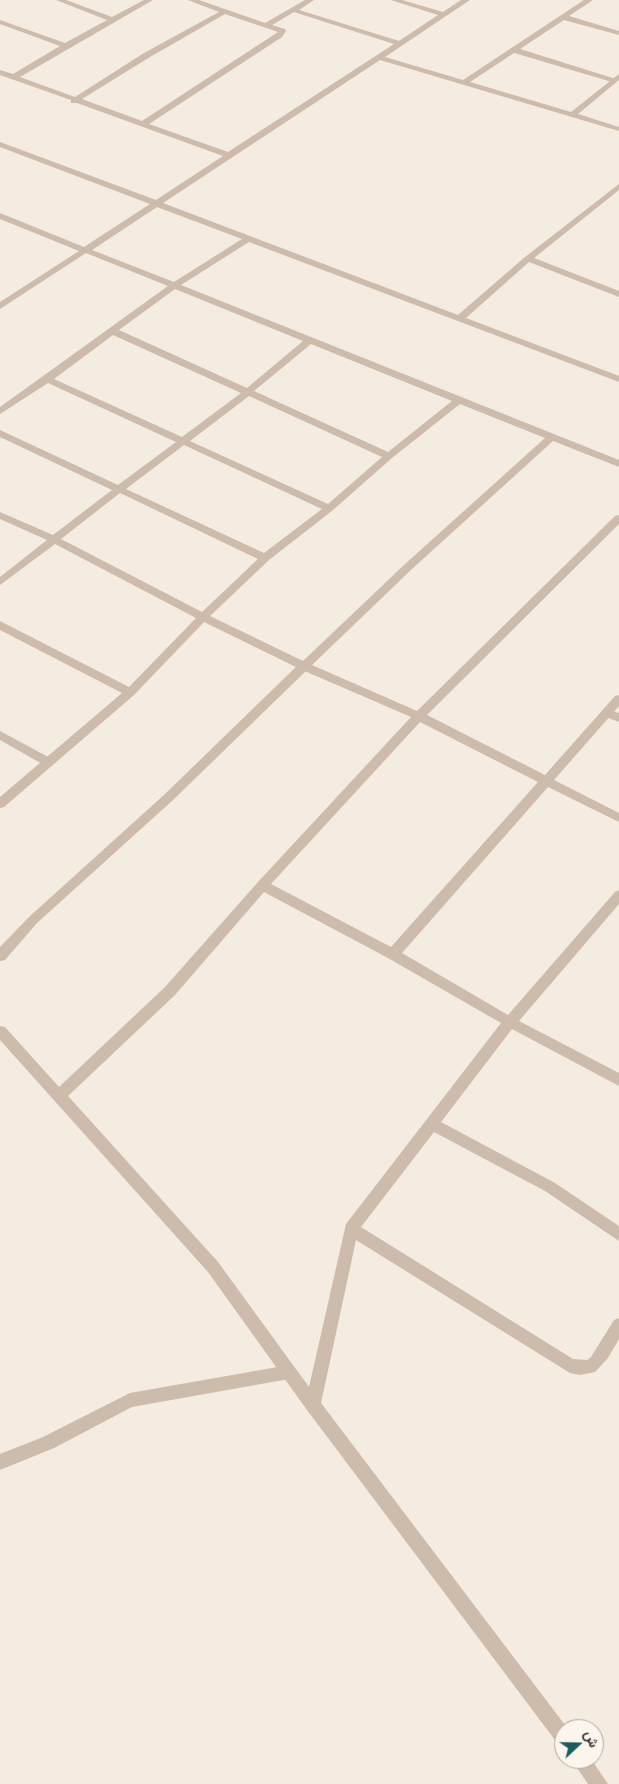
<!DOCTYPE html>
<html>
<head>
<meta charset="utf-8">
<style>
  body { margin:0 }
  #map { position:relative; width:619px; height:1784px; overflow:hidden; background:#f4ebe1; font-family:Manrope,Vazirmatn,sans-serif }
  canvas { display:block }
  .north { position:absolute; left:554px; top:1719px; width:50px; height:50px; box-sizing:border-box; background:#fbf5ee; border:1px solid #aea6a0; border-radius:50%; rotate:69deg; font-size:14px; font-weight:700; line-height:20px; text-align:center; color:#3b302b }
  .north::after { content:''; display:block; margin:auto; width:18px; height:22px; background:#1f5a5e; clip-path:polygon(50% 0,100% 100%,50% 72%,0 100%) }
</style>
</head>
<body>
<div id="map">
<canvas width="619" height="1784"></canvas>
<div class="north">ش</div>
</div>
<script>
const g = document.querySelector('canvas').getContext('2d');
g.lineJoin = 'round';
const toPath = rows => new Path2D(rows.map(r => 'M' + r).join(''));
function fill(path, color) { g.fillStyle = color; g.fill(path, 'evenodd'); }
const service = toPath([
  [511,48,517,48,619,80,612,82,511,52,511,48],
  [304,662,308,663,310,666,308,669,173,800,37,923,5,960,0,961,0,947,29,917,165,794,300,663,304,662],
  [607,709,619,713,619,722,603,716,601,713,607,709],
  [0,731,52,759,54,762,52,765,44,765,0,740,0,731],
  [289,1365,294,1367,297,1372,294,1377,289,1379,132,1407,54,1448,0,1470,0,1454,43,1437,130,1393,289,1365]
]);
const minor = toPath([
  [56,0,66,0,112,17,144,0,153,0,20,77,75,97,144,53,219,12,188,0,199,0,265,23,305,0,314,0,299,10,399,41,438,15,391,0,402,0,443,12,461,0,470,0,385,57,463,80,584,0,593,0,569,16,619,31,619,35,564,20,470,82,571,112,619,74,619,80,578,114,619,127,619,131,380,60,163,203,458,315,525,257,619,184,619,190,534,258,619,291,619,297,529,262,466,318,619,376,619,382,249,242,181,285,619,460,619,467,553,441,412,569,312,665,417,711,615,516,619,515,619,524,427,715,545,775,615,696,619,695,619,706,554,780,619,813,619,822,548,787,402,953,508,1015,615,892,619,890,619,904,519,1021,619,1073,619,1086,512,1029,441,1122,555,1183,619,1226,619,1241,545,1191,434,1132,361,1227,573,1359,587,1360,591,1357,614,1320,619,1318,619,1339,608,1358,595,1372,580,1375,570,1373,356,1240,321,1403,568,1729,564,1729,564,1747,558,1744,307,1410,208,1272,0,1040,0,1026,5,1027,59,1087,165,987,258,882,411,717,300,669,204,622,134,695,4,807,0,808,0,797,122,693,0,630,0,621,129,687,196,618,55,544,0,585,0,577,47,540,0,519,0,512,53,535,112,490,0,437,0,430,118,485,176,442,48,383,0,414,0,407,168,286,86,253,0,309,0,302,79,251,0,219,0,213,84,247,150,204,0,147,0,142,156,200,223,156,77,103,71,103,71,100,0,75,0,70,13,74,60,46,0,24,0,20,65,43,107,20,56,0],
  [294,12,394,44,228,152,149,124,282,37,286,31,285,29,272,25,294,12],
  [225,14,278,32,142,121,82,99,150,57,225,14],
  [157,207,242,239,174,282,92,250,157,207],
  [175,289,303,341,247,388,119,330,175,289],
  [113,335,241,393,182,437,54,379,113,335],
  [311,344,452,401,388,452,254,391,311,344],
  [249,396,382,457,328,504,190,441,249,396],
  [460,404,545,438,404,565,303,661,210,616,269,560,333,510,392,458,460,404],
  [184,445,322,509,264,553,126,489,184,445],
  [120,493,258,559,202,612,61,539,120,493],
  [420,722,538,782,391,947,271,884,420,722],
  [264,892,388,958,501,1023,346,1224,309,1387,218,1262,68,1096,175,995,264,892],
  [571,1759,591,1759,608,1784,588,1784,571,1759]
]);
fill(service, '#cdbbac');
fill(minor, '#cdbbac');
</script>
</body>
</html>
